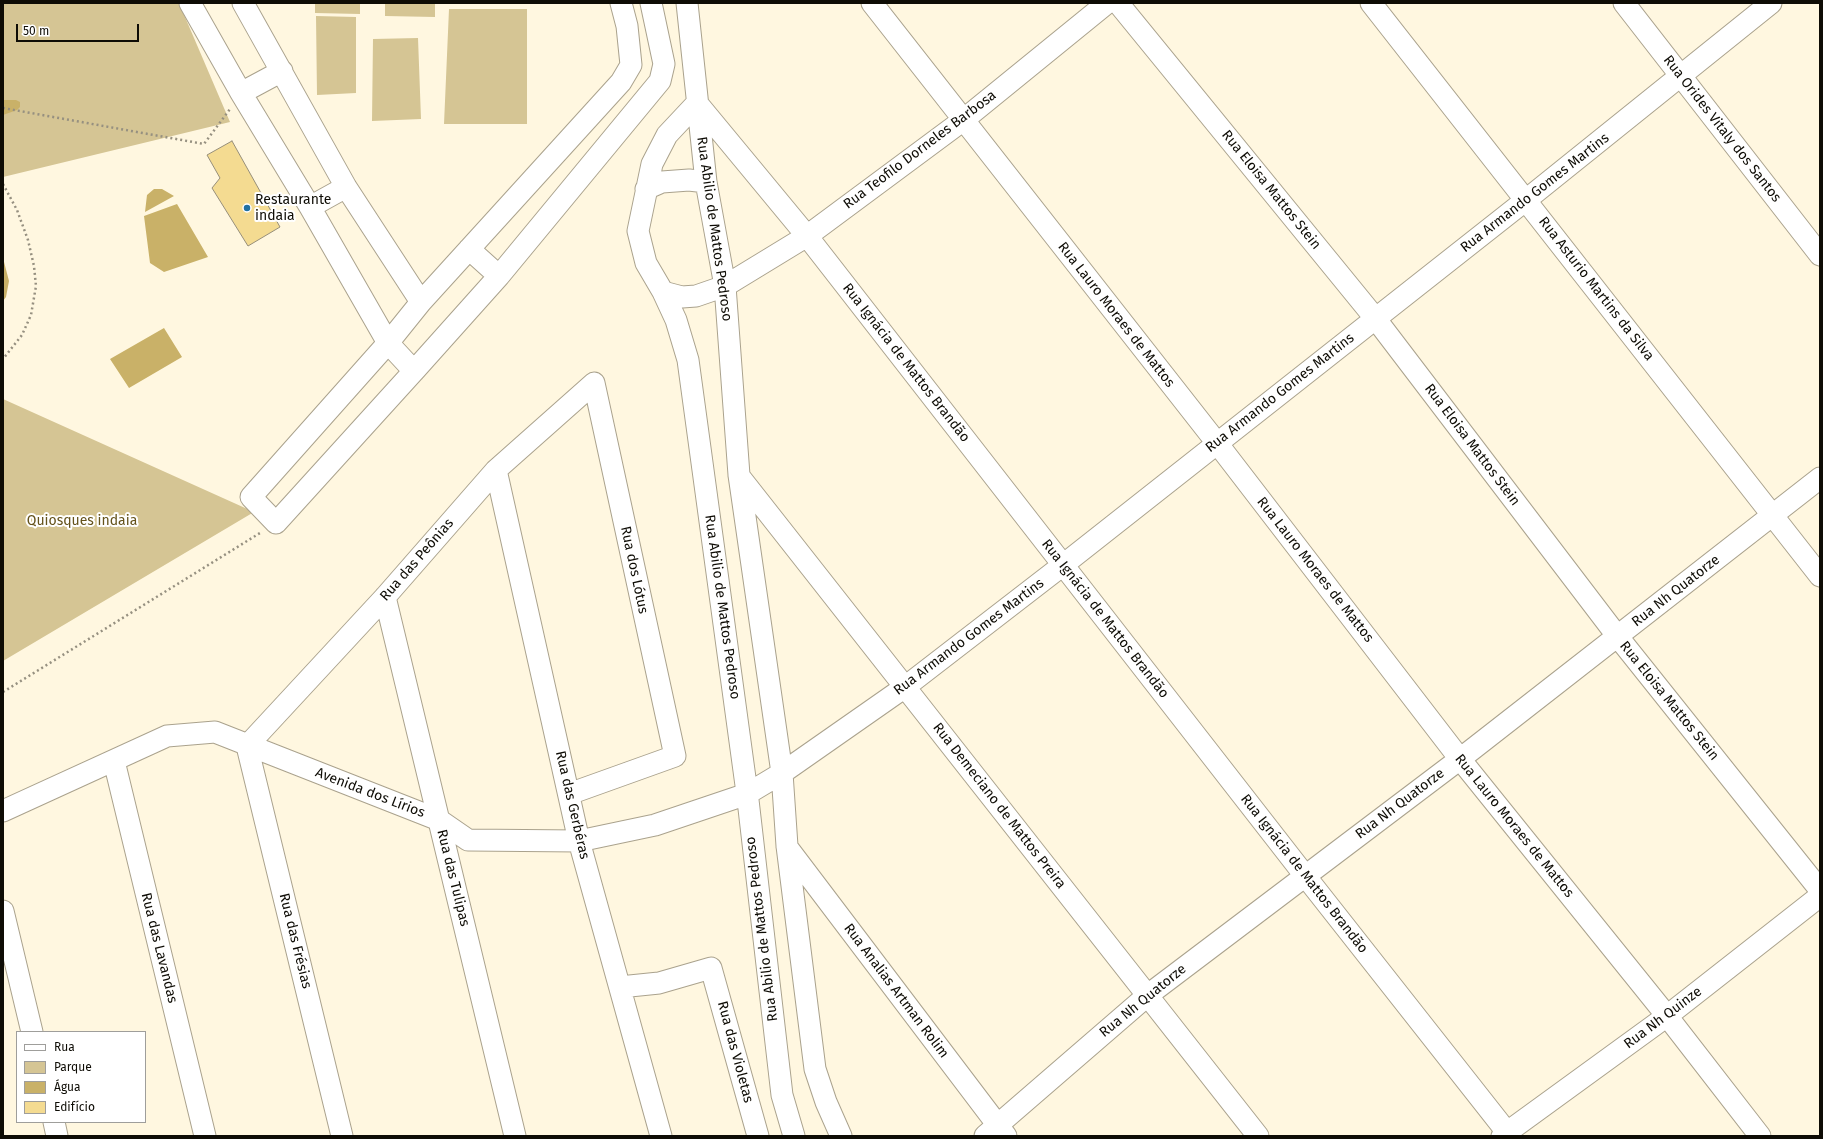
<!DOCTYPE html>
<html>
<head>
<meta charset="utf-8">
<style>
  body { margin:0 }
  #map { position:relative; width:1823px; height:1139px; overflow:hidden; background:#fff7e0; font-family:"Fira Sans",sans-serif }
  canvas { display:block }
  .frame { position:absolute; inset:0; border:4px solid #0e0c05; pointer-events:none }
  .legend { position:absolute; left:16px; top:1031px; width:130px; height:92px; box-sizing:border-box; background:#fff; border:1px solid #9f9e9b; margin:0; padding:5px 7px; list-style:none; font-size:12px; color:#0e0c05 }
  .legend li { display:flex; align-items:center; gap:8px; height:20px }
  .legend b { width:20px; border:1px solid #9f9e9b }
  .scale { position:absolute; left:16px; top:24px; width:123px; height:18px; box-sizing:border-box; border:2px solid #0e0c05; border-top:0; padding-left:5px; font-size:12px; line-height:14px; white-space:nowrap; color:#0e0c05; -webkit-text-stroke:3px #fff; paint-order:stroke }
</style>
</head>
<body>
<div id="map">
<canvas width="1823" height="1139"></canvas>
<div class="frame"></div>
<ul class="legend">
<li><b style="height:5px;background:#fff"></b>Rua</li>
<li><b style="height:11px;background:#d5c594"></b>Parque</li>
<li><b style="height:11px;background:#c9b168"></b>Água</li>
<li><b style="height:11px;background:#f4db91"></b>Edifício</li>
</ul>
<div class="scale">50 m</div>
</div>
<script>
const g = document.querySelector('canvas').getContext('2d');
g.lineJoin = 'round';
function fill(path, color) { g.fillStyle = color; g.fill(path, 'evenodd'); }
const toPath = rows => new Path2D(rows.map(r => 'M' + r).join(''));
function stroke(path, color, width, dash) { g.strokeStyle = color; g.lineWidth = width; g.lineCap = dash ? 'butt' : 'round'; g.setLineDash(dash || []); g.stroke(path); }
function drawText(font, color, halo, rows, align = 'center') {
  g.font = font + ' "Fira Sans",sans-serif'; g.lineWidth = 4; g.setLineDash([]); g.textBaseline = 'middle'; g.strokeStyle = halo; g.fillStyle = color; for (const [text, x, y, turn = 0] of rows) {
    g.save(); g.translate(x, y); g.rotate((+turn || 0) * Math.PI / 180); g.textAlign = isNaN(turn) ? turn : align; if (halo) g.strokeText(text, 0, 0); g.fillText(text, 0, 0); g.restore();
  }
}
const green = toPath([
  [3,3,179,3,230,122,3,177],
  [315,3,360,3,360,14,315,13],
  [385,3,435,3,435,17,385,16],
  [449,9,527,9,527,124,444,124],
  [316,16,356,17,356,93,317,95],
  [418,38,421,119,372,121,373,39],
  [3,399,254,512,3,661]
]);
const water = toPath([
  [3,100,16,100,20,102,20,107,17,110,3,115],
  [154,189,162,189,174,196,145,212,147,195],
  [177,204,208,257,164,272,150,263,144,216],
  [3,258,9,281,6,297,3,301],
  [164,328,182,357,129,388,110,359]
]);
const building = toPath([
  [232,141,280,227,248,246,212,188,220,178,207,155,232,141]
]);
const path = toPath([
  [3,108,204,144,230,109],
  [3,184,17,210,28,240,34,266,36,286,31,315,22,335,3,359],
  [3,692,260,533]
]);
const minor = toPath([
  [190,3,241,93,310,207,388,343,251,497,276,523,414,371],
  [243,3,346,187,421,302],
  [621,3,627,26,631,65,621,82,421,302,388,343,414,371,499,276,660,81,664,64,651,3],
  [687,3,706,182,725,286,739,475,782,773,787,846,815,1069,826,1102,841,1136],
  [872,3,1217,443,1460,759,1667,1016,1760,1136],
  [1118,3,1375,318,1618,637,1820,890],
  [1371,3,1820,576],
  [1624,3,1820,255],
  [241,93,282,71],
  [697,103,807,236,1306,877,1510,1136],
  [697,103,667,135,652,164,638,231,646,263,663,292,676,320,688,360,748,800,782,1095,794,1136],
  [646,189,662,182,689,180,706,182],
  [310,207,346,187],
  [469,249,499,276],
  [663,292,682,297,696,296,725,286,807,236,962,121,1107,3],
  [496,470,579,841,661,1136],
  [739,476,1258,1136],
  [385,597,515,1136],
  [114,761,205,1136],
  [3,811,167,736,215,732,439,820,468,840,579,841,655,825,747,794,782,773,905,687,1063,565,1526,200,1771,3],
  [787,847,1006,1136],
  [3,911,32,1032],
  [620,987,659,983,711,968,758,1136],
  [54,1122,57,1136],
  [342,1136,247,746,385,597,496,470,594,383,675,756,569,794],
  [985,1136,1148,995,1460,759,1820,478],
  [1502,1136,1667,1016,1820,896]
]);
const markers = [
  [247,208,4,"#2070a2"]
];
const streetNames = [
  ["Rua Orides Vitaly dos Santos",1722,129,52],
  ["Rua Teofilo Dorneles Barbosa",920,150,-37],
  ["Rua Eloisa Mattos Stein",1271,190,51],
  ["Rua Armando Gomes Martins",1535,193,-38],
  ["Rua Abilio de Mattos Pedroso",714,229,82],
  ["Rua Asturio Martins da Silva",1596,289,52],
  ["Rua Lauro Moraes de Mattos",1116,315,52],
  ["Rua Ignácia de Mattos Brandão",906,363,52],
  ["Rua Armando Gomes Martins",1280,393,-38],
  ["Rua Eloisa Mattos Stein",1472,445,53],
  ["Rua das Peônias",417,560,-49],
  ["Rua dos Lótus",634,570,78],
  ["Rua Lauro Moraes de Mattos",1315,570,52],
  ["Rua Nh Quatorze",1676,591,-38],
  ["Rua Abilio de Mattos Pedroso",722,607,82],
  ["Rua Ignácia de Mattos Brandão",1105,619,52],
  ["Rua Armando Gomes Martins",969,637,-37],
  ["Rua Eloisa Mattos Stein",1669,701,51],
  ["Avenida dos Lírios",370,793,21],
  ["Rua Nh Quatorze",1400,804,-37],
  ["Rua das Gerbéras",572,805,77],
  ["Rua Demeciano de Mattos Preira",999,806,52],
  ["Rua Lauro Moraes de Mattos",1514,826,51],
  ["Rua Ignácia de Mattos Brandão",1304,874,52],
  ["Rua das Tulipas",453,878,76],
  ["Rua Abilio de Mattos Pedroso",762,929,-97],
  ["Rua das Frésias",295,941,76],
  ["Rua das Lavandas",159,948,76],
  ["Rua Analias Artman Rolim",896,991,53],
  ["Rua Nh Quatorze",1143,1001,-39],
  ["Rua Nh Quinze",1663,1018,-37],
  ["Rua das Violetas",735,1052,75]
];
const poiNames = [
  ["Restaurante",255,200],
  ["indaia",255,216]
];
const parkNames = [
  ["Quiosques indaia",82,521]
];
fill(green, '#d5c594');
fill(water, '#c9b168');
fill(building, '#f4db91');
stroke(building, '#968e79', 1);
stroke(minor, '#aaa28d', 23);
stroke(path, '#969080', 2.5, [2, 3]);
stroke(minor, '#fff', 21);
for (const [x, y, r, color] of markers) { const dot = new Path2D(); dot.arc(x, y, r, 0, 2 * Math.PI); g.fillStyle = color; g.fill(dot); stroke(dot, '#fff', 1.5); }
drawText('14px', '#0e0c05', '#fff', streetNames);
drawText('14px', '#0e0c05', '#fff', poiNames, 'left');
drawText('14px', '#64521b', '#fff', parkNames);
</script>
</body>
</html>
